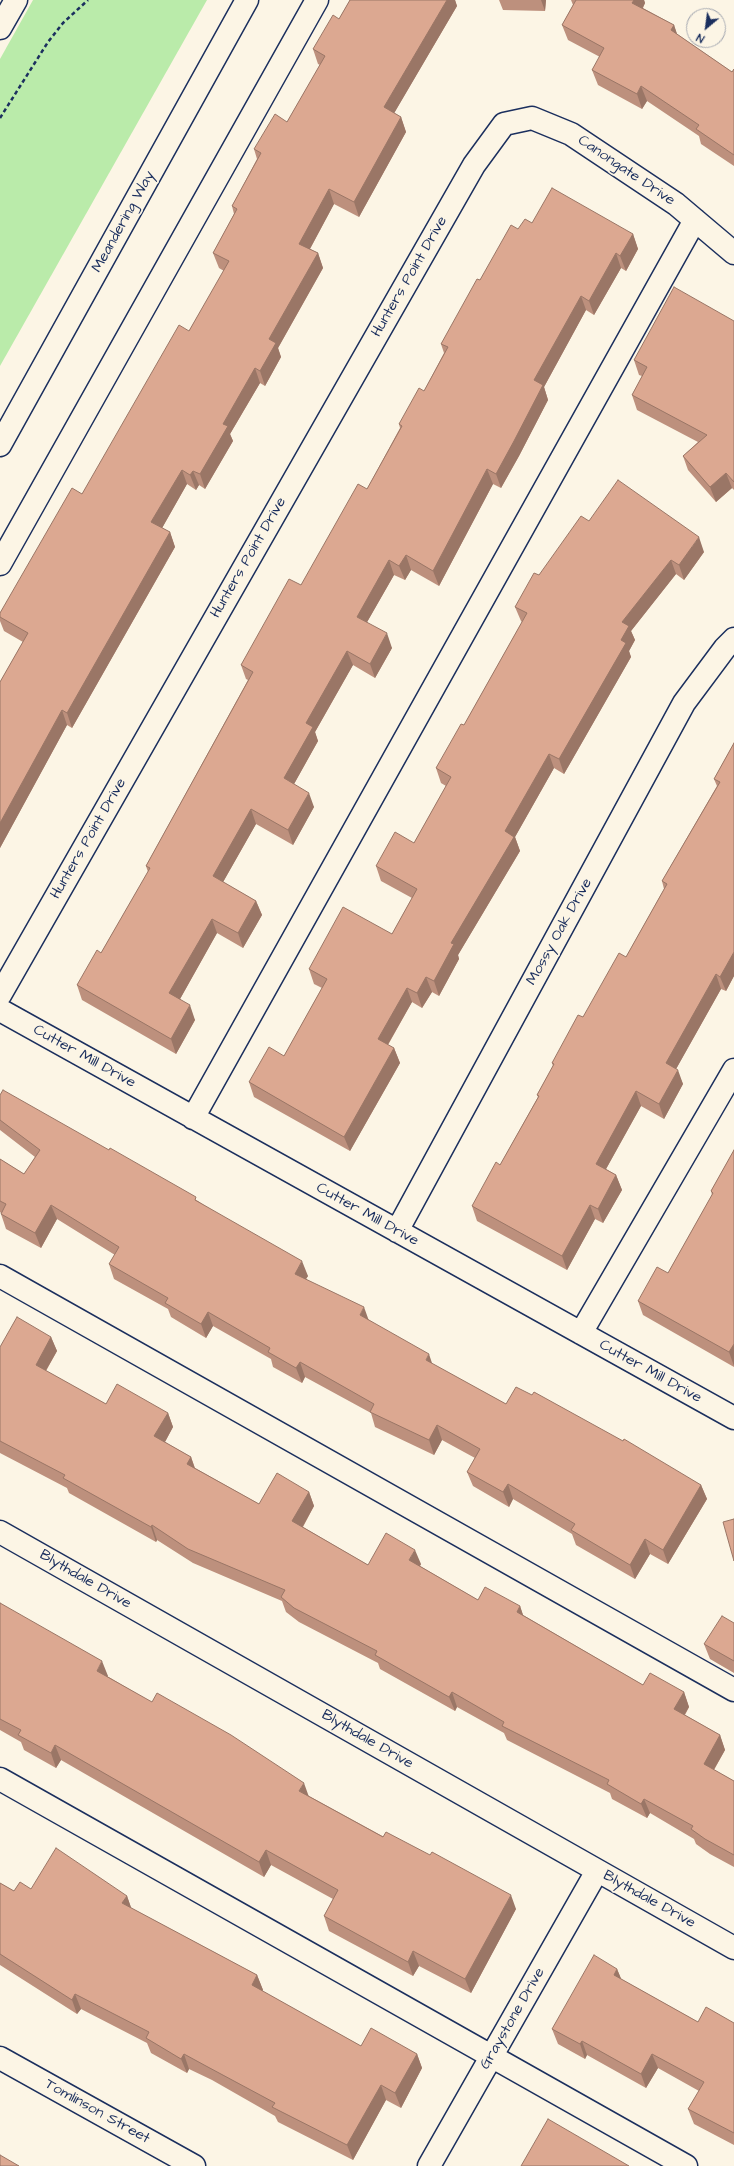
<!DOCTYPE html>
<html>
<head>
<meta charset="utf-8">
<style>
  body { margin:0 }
  #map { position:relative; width:734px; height:2166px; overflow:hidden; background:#fcf5e5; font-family:"Architects Daughter",sans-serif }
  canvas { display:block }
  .north { position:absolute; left:686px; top:8px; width:40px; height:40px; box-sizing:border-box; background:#fcf5e5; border:1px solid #a2a6af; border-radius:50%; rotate:209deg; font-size:11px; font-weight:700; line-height:16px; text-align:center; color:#1b2f5e }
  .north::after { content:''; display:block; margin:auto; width:14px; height:18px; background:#1b2f5e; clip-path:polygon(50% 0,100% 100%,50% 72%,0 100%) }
</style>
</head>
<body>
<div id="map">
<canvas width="734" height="2166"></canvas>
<div class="north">N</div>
</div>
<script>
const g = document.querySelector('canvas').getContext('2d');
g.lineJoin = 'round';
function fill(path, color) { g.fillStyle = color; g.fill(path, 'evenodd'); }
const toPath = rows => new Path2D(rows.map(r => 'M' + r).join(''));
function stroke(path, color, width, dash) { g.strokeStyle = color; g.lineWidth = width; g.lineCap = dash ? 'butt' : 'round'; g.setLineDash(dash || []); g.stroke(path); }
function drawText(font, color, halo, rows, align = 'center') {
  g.font = font + ' "Architects Daughter",sans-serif'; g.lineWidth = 3.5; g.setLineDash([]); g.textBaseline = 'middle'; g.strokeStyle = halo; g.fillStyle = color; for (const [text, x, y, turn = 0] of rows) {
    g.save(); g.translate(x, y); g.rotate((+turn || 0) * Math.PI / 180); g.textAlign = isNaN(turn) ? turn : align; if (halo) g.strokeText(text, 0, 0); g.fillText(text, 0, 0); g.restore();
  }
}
const green = toPath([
  [33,0,207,0,0,366,0,59]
]);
const path = toPath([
  [0,118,48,42,63,23,88,0]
]);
const minor = toPath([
  [0,28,16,0],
  [0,445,247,0],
  [0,564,317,0],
  [0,995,474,165,504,124,532,118,571,134,676,204,734,253],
  [0,1010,734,1418],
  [193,1118,695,220],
  [397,1231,684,703,725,648,734,639],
  [0,1276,734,1690],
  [581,1333,734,1070],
  [0,1532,734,1948],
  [0,1779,686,2166],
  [0,2058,194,2166],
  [429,2166,597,1871]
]);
const wall = toPath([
  [350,0,455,0,457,6,394,113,401,117,406,132,359,217,334,204,310,249,318,253,323,268,278,348,281,357,265,386,260,383,230,434,233,441,205,489,199,485,196,490,187,484,162,528,170,532,175,547,72,728,67,725,0,848,0,682,23,642,4,631,0,621,0,613,82,494,189,331,224,271,219,268,213,253,234,214,232,206,257,159,254,149,287,122,320,65,318,64,313,49,339,19],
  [499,0,546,0,545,11,503,10],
  [571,0,644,0,645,3,643,8,674,25,677,34,732,72,734,69,734,166,701,144,699,136,647,101,642,109,598,85,592,70,600,57,568,40,562,25,573,5],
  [532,223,633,234,638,249,626,271,621,268,594,315,586,310,544,387,548,400,519,456,501,488,493,484,439,586,411,570,405,580,394,575,367,622,392,648,375,678,353,665,315,732,318,741,294,784,314,807,293,845,256,824,223,882,256,901,262,915,243,948,217,933,180,999,195,1020,176,1054,82,1000,77,985,101,953,148,872,146,866,248,680,246,679,241,665,301,585,367,489,400,428,399,424,424,391,444,353,441,344,480,280,518,229],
  [734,321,734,490,732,488,716,502,688,470,683,456,698,442,637,410,632,395,642,376,639,375,634,360],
  [589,521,704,552,684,580,676,574,631,631,635,640,629,651,631,657,564,774,554,768,515,837,520,851,458,955,459,959,439,996,432,992,422,1008,412,1002,388,1045,394,1048,400,1063,350,1151,254,1097,249,1082,284,1056,322,988,314,984,309,969,392,934,412,898,381,881,376,866,414,843,446,786,441,783,436,768,464,725,522,622,521,621,515,607,539,575],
  [734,743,734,976,726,991,721,989,676,1069,683,1084,664,1119,641,1106,606,1169,616,1175,622,1190,603,1223,595,1219,567,1270,477,1221,472,1206,500,1165,538,1097,537,1095,553,1066,552,1063,583,1017,626,957,664,889,662,881,717,786,714,779],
  [0,1095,198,1201,308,1276,306,1279,369,1320,432,1364,506,1404,532,1395,701,1485,707,1499,668,1564,650,1554,635,1579,576,1545,572,1534,513,1499,509,1507,473,1486,467,1472,475,1458,442,1440,434,1455,375,1427,371,1413,305,1377,302,1383,273,1367,271,1359,213,1326,206,1338,171,1317,168,1309,114,1279,109,1264,115,1255,57,1219,41,1248,6,1229,1,1214,1,1213,0,1212,0,1159,24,1174,35,1157,0,1130],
  [734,1150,734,1367,643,1315,638,1301,668,1273,712,1195,711,1191],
  [51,1337,57,1351,46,1371,106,1404,168,1413,173,1427,165,1442,191,1457,195,1468,259,1504,309,1492,314,1506,303,1527,368,1565,421,1564,420,1566,478,1600,520,1606,523,1615,643,1685,684,1692,689,1707,685,1715,720,1735,725,1750,714,1770,734,1781,734,1867,710,1854,696,1844,694,1839,650,1813,647,1818,612,1799,610,1793,507,1740,504,1733,457,1707,455,1711,380,1669,378,1663,299,1622,286,1612,282,1601,193,1563,157,1540,156,1542,69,1493,67,1488,0,1453,0,1347],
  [0,1603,108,1676,107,1676,309,1796,516,1909,471,1993,419,1966,413,1976,329,1931,324,1916,333,1899,271,1865,264,1877,61,1760,56,1768,24,1750,21,1742,0,1730],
  [734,1623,734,1673,710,1659,704,1644],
  [0,1883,14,1891,31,1889,127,1896,131,1908,257,1975,263,1990,262,1991,361,2046,417,2054,422,2068,401,2108,386,2100,353,2160,278,2122,275,2116,212,2080,189,2069,187,2073,151,2053,147,2043,81,2009,77,2014,0,1965],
  [617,1969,621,1979,698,2022,734,2023,734,2145,694,2124,688,2109,699,2091,658,2068,646,2088,587,2055,585,2059,558,2044,552,2029]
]);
const shadedWall = toPath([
  [447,0,455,0,457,6,389,122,384,107],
  [541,0,546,0,545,11],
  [634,0,644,0,645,3,638,17,632,3],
  [674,25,679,40,671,30],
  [641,86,647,101,642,109,637,94],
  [401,117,406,132,359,217,354,202],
  [329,189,334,204,305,258,299,244],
  [633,234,638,249,626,271,620,256],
  [318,253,323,268,278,348,281,357,265,386,260,371,269,339],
  [616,253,621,268,594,315,589,301],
  [581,296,586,310,544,387,548,400,519,456,501,488,496,474,534,380],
  [255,368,260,383,230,434,233,441,205,489,200,474,223,424],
  [487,469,493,484,439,586,433,571],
  [182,470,187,484,157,537,151,522],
  [193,471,199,485,196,490,190,475],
  [726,473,732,488,716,502,710,487],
  [170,532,175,547,72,728,67,713],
  [699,537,704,552,684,580,679,565],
  [406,555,411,570,405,580,399,566],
  [389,560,394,575,362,631,357,617],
  [671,560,676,574,631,631,635,640,629,651,631,657,564,774,559,759,621,640,622,622],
  [387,633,392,648,375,678,370,664],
  [347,651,353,665,315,732,318,741,289,793,284,778,306,723],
  [62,710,67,725,0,848,0,823],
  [549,754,554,768,515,837,520,851,458,955,459,959,439,996,434,981,451,943,505,831],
  [309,793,314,807,293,845,288,830],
  [251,809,256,824,218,891,213,876],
  [256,901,262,915,243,948,238,933],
  [212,919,217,933,175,1008,169,993],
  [734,952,734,976,726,991,720,977],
  [716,974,721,989,671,1078,666,1063],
  [426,977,432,992,422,1008,417,993],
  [407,988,412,1002,383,1053,378,1039],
  [190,1005,195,1020,176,1054,171,1039],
  [394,1048,400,1063,350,1151,344,1137],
  [678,1070,683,1084,664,1119,659,1104],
  [636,1091,641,1106,601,1178,596,1164],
  [616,1175,622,1190,603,1223,598,1209],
  [51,1205,57,1219,41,1248,35,1233],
  [590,1205,595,1219,567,1270,562,1256],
  [302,1261,308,1276,300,1288,295,1274],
  [364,1307,369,1321,360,1315],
  [208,1312,213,1326,206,1338,201,1324],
  [51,1337,57,1351,41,1379,36,1365],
  [734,1344,734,1366,729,1352],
  [429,1354,434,1369,426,1360],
  [300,1362,305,1377,302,1383,296,1368],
  [168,1413,173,1427,160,1451,154,1436],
  [437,1425,442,1440,434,1455,429,1440],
  [191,1457,196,1472,187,1464],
  [508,1484,513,1499,509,1507,503,1492],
  [701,1485,707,1499,668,1564,663,1550],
  [309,1492,314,1506,298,1535,292,1521],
  [152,1525,157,1540,156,1542,151,1527],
  [645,1539,650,1554,635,1579,630,1565],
  [415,1550,421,1564,415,1575,409,1560],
  [520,1606,525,1621,517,1612],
  [102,1661,108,1676,102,1685,97,1671],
  [452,1692,457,1707,455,1711,449,1697],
  [684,1692,689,1707,679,1724,674,1709],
  [720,1735,725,1750,709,1778,704,1764],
  [55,1745,61,1760,56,1768,51,1753],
  [304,1783,309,1797,299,1791],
  [644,1799,650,1813,647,1818,641,1804],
  [266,1850,271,1865,264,1877,259,1862],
  [511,1895,516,1909,471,1993,465,1979],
  [127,1896,132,1910,122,1903],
  [413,1951,419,1966,413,1976,408,1962],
  [617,1969,623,1983,614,1975],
  [257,1975,263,1990,257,2000,252,1985],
  [75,1994,81,2009,77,2014,72,2000],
  [582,2041,587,2055,585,2059,580,2044],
  [184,2054,189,2069,187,2073,181,2059],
  [417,2054,422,2068,401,2108,395,2093],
  [652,2054,658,2068,646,2088,641,2074],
  [381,2085,386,2100,353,2160,347,2145]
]);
const building = toPath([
  [350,0,447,0,384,107,401,117,354,202,329,189,299,244,318,253,269,339,276,343,260,371,255,368,223,424,228,426,200,474,193,471,190,475,182,470,151,522,170,532,67,713,62,710,0,823,0,682,28,633,0,617,0,613,72,488,82,494,179,325,189,331,229,261,213,253,237,209,232,206,261,153,254,149,275,114,287,122,325,56,313,49,333,15,339,19,350,0],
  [576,0,634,0,632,3,674,25,671,30,732,72,734,69,734,155,696,129,699,125,641,86,637,94,592,70,604,48,562,25,576,0],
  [552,188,633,234,620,256,616,253,589,301,581,296,534,380,543,385,514,441,496,474,487,469,433,571,406,555,399,566,389,560,357,617,387,633,370,664,347,651,306,723,313,727,284,778,309,793,288,830,251,809,213,876,256,901,238,933,212,919,169,993,190,1005,171,1039,77,985,97,950,101,953,150,868,146,866,253,672,241,665,289,579,301,585,358,484,367,489,402,426,399,424,419,388,424,391,448,347,441,344,477,279,480,280,511,225,518,229,525,219,532,223,552,188],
  [674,287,734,321,734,482,726,473,710,487,683,456,707,435,632,395,647,367,634,360,674,287],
  [618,480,699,537,679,565,671,560,622,622,629,626,621,640,626,643,559,759,549,754,505,831,514,837,451,943,454,944,434,981,426,977,417,993,407,988,378,1039,394,1048,344,1137,249,1082,269,1047,284,1056,327,979,309,969,343,907,392,934,417,889,376,866,395,832,414,843,451,777,436,768,461,724,464,725,527,613,515,607,534,573,539,575,581,516,589,521,618,480],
  [734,743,734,952,720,977,716,974,666,1063,678,1070,659,1104,636,1091,596,1164,616,1175,598,1209,590,1205,562,1256,472,1206,496,1162,500,1165,539,1096,537,1095,554,1064,552,1063,578,1015,583,1017,619,953,626,957,667,884,662,881,720,782,714,779,734,743],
  [3,1090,109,1150,110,1148,196,1197,195,1200,302,1261,295,1274,364,1307,360,1315,429,1354,426,1360,506,1404,516,1387,532,1395,534,1392,623,1441,624,1439,701,1485,663,1550,645,1539,630,1565,571,1530,575,1524,508,1484,503,1492,467,1472,480,1449,437,1425,429,1440,370,1412,374,1404,300,1362,296,1368,268,1352,270,1348,208,1312,201,1324,165,1303,168,1298,109,1264,119,1247,51,1205,35,1233,1,1214,6,1204,0,1201,0,1159,24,1174,40,1150,0,1120,0,1095,3,1090],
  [734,1150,734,1344,729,1352,638,1301,657,1267,668,1273,713,1193,711,1191,734,1150],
  [17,1317,51,1337,36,1365,106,1404,117,1384,168,1413,154,1436,191,1457,187,1464,259,1504,277,1473,309,1492,292,1521,368,1565,386,1533,415,1550,409,1560,478,1600,485,1587,520,1606,517,1612,643,1685,650,1673,684,1692,674,1709,720,1735,704,1764,734,1781,734,1855,705,1839,691,1829,693,1826,644,1799,641,1804,607,1784,609,1780,502,1726,504,1722,452,1692,449,1697,375,1655,377,1651,294,1608,281,1597,285,1590,188,1549,152,1525,151,1527,63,1478,65,1475,0,1441,0,1347,17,1317],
  [734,1519,734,1561,723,1522,734,1519],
  [0,1603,102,1661,97,1671,152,1702,157,1693,231,1735,304,1783,299,1791,383,1837,386,1832,430,1855,432,1852,511,1895,465,1979,413,1951,408,1962,324,1916,338,1890,266,1850,259,1862,55,1745,51,1753,18,1735,21,1730,0,1719,0,1603],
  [722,1616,734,1623,734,1661,704,1644,722,1616],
  [56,1848,127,1896,122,1903,257,1975,252,1985,361,2046,371,2028,417,2054,395,2093,381,2085,347,2145,272,2107,275,2103,206,2066,184,2054,181,2059,146,2038,149,2032,75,1994,72,2000,0,1954,0,1883,14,1891,20,1882,31,1889,56,1848],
  [594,1955,617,1969,614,1975,698,2022,706,2007,734,2023,734,2133,688,2109,704,2082,652,2054,641,2074,582,2041,580,2044,552,2029,594,1955],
  [548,2119,629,2166,521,2166,548,2119],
  [0,2155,19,2166,0,2166,0,2155]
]);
const streetNames = [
  ["Canongate Drive",626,171,34],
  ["Meandering Way",124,222,-61],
  ["Hunters Point Drive",410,277,-60],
  ["Hunters Point Drive",249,558,-60],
  ["Hunters Point Drive",89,839,-60],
  ["Mossy Oak Drive",560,932,-61],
  ["Cutter Mill Drive",84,1057,29],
  ["Cutter Mill Drive",367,1215,29],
  ["Cutter Mill Drive",650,1372,29],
  ["Blythdale Drive",85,1580,30],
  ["Blythdale Drive",367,1740,30],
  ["Blythdale Drive",649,1900,29],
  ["Graystone Drive",513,2019,-60],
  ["Tomlinson Street",97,2112,29]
];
fill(green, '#baebaa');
stroke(minor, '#1b2f5e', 25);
stroke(path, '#1b2f5e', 2.5, [4, 3]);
stroke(minor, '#fcf5e5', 22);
fill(wall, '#bd907d');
fill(shadedWall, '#9a7666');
fill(building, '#dca891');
stroke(building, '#9a7666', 1);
drawText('15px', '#1b2f5e', '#fcf5e5', streetNames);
</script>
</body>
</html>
